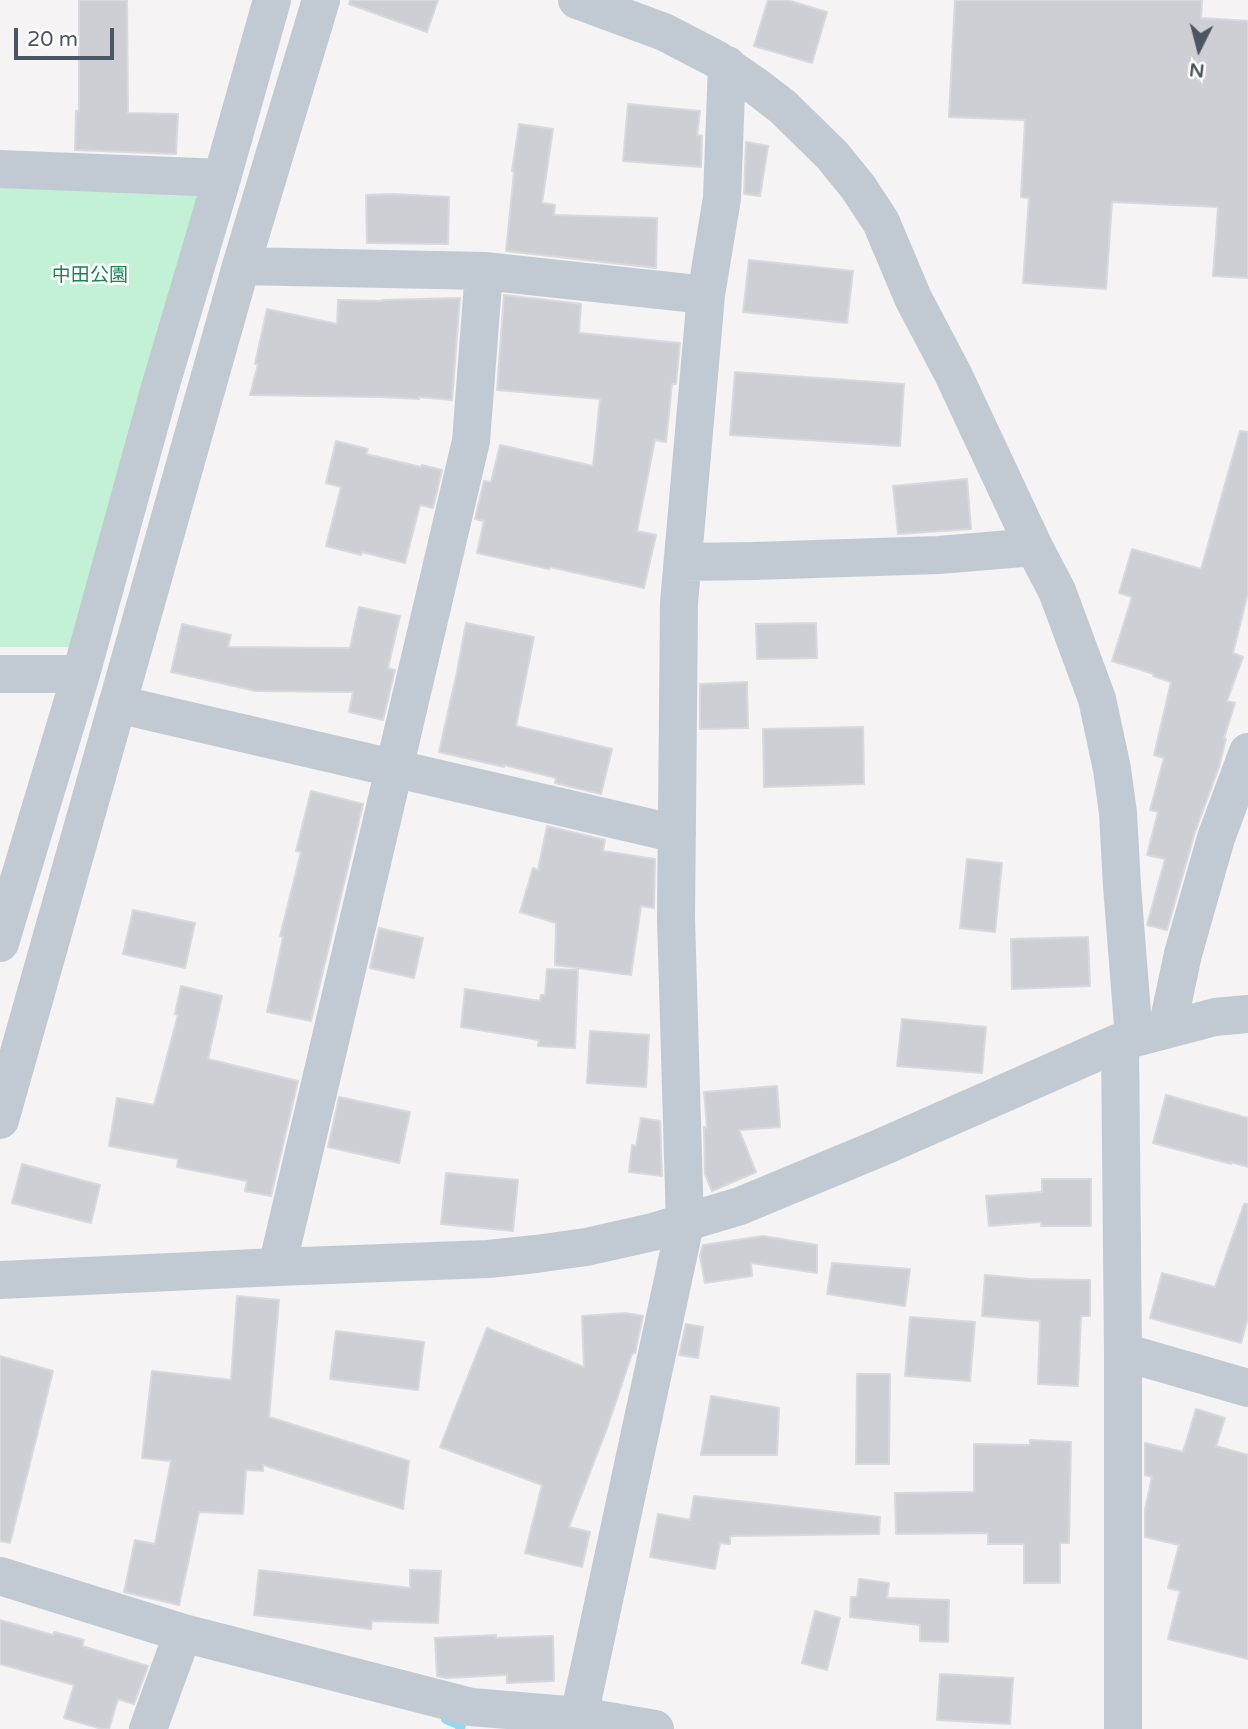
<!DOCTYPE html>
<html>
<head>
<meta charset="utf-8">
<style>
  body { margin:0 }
  #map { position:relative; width:1248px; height:1729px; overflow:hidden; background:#f5f3f3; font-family:"Varela Round",sans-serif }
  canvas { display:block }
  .north { position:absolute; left:1164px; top:14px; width:70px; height:70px; -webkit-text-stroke:5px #fff; paint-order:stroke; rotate:186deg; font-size:19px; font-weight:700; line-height:28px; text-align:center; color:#4a5661 }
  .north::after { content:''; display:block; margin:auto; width:24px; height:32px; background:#4a5661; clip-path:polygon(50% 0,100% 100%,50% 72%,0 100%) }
  .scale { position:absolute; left:14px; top:28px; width:100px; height:32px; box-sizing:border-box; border:4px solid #4a5661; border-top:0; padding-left:9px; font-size:21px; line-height:24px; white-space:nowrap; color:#4a5661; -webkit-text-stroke:5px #fff; paint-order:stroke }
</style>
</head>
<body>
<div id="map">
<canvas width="1248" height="1729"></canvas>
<div class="north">N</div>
<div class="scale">20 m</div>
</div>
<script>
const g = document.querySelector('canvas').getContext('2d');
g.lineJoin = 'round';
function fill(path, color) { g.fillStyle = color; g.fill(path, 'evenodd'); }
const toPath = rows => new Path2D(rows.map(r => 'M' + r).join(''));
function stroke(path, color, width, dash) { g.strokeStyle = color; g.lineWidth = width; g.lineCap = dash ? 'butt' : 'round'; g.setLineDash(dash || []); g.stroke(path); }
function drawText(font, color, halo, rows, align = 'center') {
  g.font = font + ' "Varela Round","Noto Sans JP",sans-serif'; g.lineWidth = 5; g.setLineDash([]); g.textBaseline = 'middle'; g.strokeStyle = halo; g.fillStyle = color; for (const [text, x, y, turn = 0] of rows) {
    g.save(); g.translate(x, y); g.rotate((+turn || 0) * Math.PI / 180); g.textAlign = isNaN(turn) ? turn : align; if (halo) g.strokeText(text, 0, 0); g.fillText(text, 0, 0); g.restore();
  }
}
const green = toPath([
  [0,185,207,191,77,647,0,647]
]);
const stream = toPath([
  [446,1719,461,1725,460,1729]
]);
const building = toPath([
  [79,0,127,0,128,113,178,114,176,154,75,150,76,111,79,111,79,0],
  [350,0,438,0,427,32,349,4,350,0],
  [768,0,787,0,827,12,812,63,754,46,768,0],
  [955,0,1202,0,1201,18,1248,21,1248,278,1213,276,1218,207,1112,202,1106,289,1023,283,1029,198,1021,197,1025,120,949,117,955,0],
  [628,104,700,111,697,135,702,136,701,167,623,161,628,104],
  [519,124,553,129,542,203,555,205,554,215,657,218,656,268,506,251,514,172,512,171,519,124],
  [746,142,768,146,760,196,744,194,746,142],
  [393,194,449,197,448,244,367,243,366,195,393,194],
  [749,260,853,271,847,323,743,312,749,260],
  [504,295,581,304,579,333,680,343,676,384,672,384,666,442,655,440,637,531,656,535,644,588,550,567,549,569,477,553,484,521,475,519,484,481,491,482,500,445,593,466,600,399,497,390,504,295],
  [460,298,452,400,419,397,419,399,382,397,250,395,258,364,255,364,267,309,337,324,338,300,382,301,382,300,460,298],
  [735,372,904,384,900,446,730,435,735,372],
  [1240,431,1248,432,1248,593,1233,653,1243,657,1227,701,1235,703,1224,738,1226,739,1219,767,1195,832,1167,930,1147,925,1165,859,1147,855,1158,812,1150,810,1164,758,1154,755,1171,682,1153,676,1154,674,1112,661,1132,597,1119,593,1132,549,1201,569,1240,431],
  [336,441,368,449,366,454,421,467,422,465,442,470,433,508,420,505,405,563,362,552,361,555,326,546,341,487,326,483,336,441],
  [967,479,971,529,898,534,893,486,967,479],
  [359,607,400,616,388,668,395,670,383,720,349,712,353,692,256,691,171,672,182,624,231,635,228,647,350,648,359,607],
  [466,623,534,637,516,726,612,749,601,794,555,783,556,778,504,765,504,767,439,752,457,672,466,623],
  [816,623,817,658,757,659,756,624,816,623],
  [747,682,748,728,700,729,700,684,747,682],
  [863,727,864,784,764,787,763,729,863,727],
  [311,791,363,804,311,1021,267,1012,283,937,280,936,301,852,296,851,311,791],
  [547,826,605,840,603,851,655,859,654,908,641,906,631,975,555,965,556,923,520,912,533,868,538,870,547,826],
  [967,859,1002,863,995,932,960,928,967,859],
  [133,910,195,923,185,968,123,954,133,910],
  [379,928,423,938,414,978,370,968,379,928],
  [1088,937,1090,986,1012,989,1011,939,1088,937],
  [547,969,578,970,575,1048,538,1046,539,1040,461,1027,465,989,540,1001,541,995,545,995,547,969],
  [181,986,222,996,208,1059,298,1081,271,1196,245,1191,247,1181,177,1167,178,1159,109,1146,117,1098,154,1105,178,1015,175,1014,181,986],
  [902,1019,986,1027,982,1073,897,1066,902,1019],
  [590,1031,649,1035,646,1087,587,1083,590,1031],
  [777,1086,780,1127,739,1130,756,1172,712,1191,705,1174,704,1127,707,1128,704,1092,777,1086],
  [1166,1095,1248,1118,1248,1167,1231,1162,1231,1164,1153,1143,1166,1095],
  [339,1097,410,1112,399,1163,328,1147,339,1097],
  [641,1118,660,1121,662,1176,629,1172,632,1145,636,1146,641,1118],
  [22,1164,100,1185,91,1223,12,1203,22,1164],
  [446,1173,518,1180,513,1231,441,1224,446,1173],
  [1042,1179,1091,1179,1091,1226,1041,1226,1041,1222,989,1226,986,1196,1042,1192,1042,1179],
  [1244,1204,1248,1204,1248,1318,1241,1343,1150,1318,1162,1273,1215,1287,1244,1204],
  [763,1236,817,1245,817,1273,751,1263,752,1276,705,1283,700,1256,703,1245,763,1236],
  [832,1263,910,1269,905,1306,827,1294,832,1263],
  [985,1275,1029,1279,1090,1280,1090,1316,1081,1316,1078,1386,1038,1384,1040,1321,982,1316,985,1275],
  [237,1296,279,1300,269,1417,409,1461,403,1509,263,1465,263,1471,246,1470,243,1514,199,1512,179,1605,124,1592,135,1540,155,1544,171,1461,142,1458,152,1371,231,1380,237,1296],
  [625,1313,643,1316,635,1353,632,1354,606,1431,569,1527,590,1532,582,1567,525,1553,542,1485,440,1447,487,1328,584,1367,582,1316,625,1313],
  [910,1317,975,1322,970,1381,905,1376,910,1317],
  [686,1324,703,1327,698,1358,679,1355,686,1324],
  [336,1331,424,1342,418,1390,330,1379,336,1331],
  [0,1356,53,1371,10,1543,0,1541,0,1356],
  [857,1374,890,1374,889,1464,856,1464,857,1374],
  [711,1396,779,1408,777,1455,701,1455,711,1396],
  [1196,1409,1225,1418,1216,1446,1248,1455,1248,1659,1168,1639,1180,1591,1168,1588,1179,1545,1145,1537,1145,1509,1152,1477,1145,1475,1145,1443,1183,1452,1196,1409],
  [1030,1440,1071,1442,1069,1543,1060,1543,1060,1583,1024,1583,1024,1544,988,1544,988,1533,896,1534,895,1493,974,1492,974,1444,1030,1445,1030,1440],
  [694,1496,880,1517,879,1534,730,1536,730,1544,720,1543,715,1569,650,1557,658,1514,690,1520,694,1496],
  [259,1570,410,1588,410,1570,441,1571,438,1623,372,1621,371,1629,254,1615,259,1570],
  [859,1579,889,1583,887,1598,949,1600,948,1642,920,1641,920,1625,850,1617,851,1597,857,1597,859,1579],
  [815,1611,840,1618,827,1670,802,1663,815,1611],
  [0,1620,53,1635,54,1632,84,1640,82,1646,148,1666,134,1704,118,1699,109,1729,102,1729,64,1718,74,1685,0,1664,0,1620],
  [496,1635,496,1638,553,1636,554,1681,507,1683,507,1675,446,1678,437,1676,435,1638,496,1635],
  [940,1674,1013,1678,1010,1724,937,1720,940,1674]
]);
const minor = toPath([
  [577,0,664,32,716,59,757,87,783,107,832,155,858,187,881,222,913,298,953,374,1034,547,1057,591,1097,699,1112,769,1118,813,1122,886,1134,1038],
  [0,169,222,178],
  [241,266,484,271,706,295],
  [684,562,754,561,939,555,1034,547],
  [0,674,81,674],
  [117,704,677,834],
  [0,943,81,674,159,391,222,178,272,0],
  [1167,1029,1183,954,1216,838,1248,752],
  [1120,1042,1123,1352,1123,1729],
  [0,1120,241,266,321,0],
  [277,1267,471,441,484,271],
  [0,1280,277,1267,488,1259,536,1254,586,1247,653,1232,740,1206,882,1147,1120,1042,1215,1017,1248,1014],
  [1123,1352,1248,1388],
  [0,1576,183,1633,471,1707,579,1716,655,1729],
  [579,1716,685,1224,676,919,679,603,706,295,722,198,727,65],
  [148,1729,183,1633]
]);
const parkNames = [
  ["中田公園",90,276]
];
fill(green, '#c3f1d5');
stroke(stream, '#90daee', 10);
fill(building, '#cdcfd5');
stroke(building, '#d7d9de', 2);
stroke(minor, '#c1cad2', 38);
drawText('19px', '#17864f', '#fff', parkNames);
</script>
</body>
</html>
